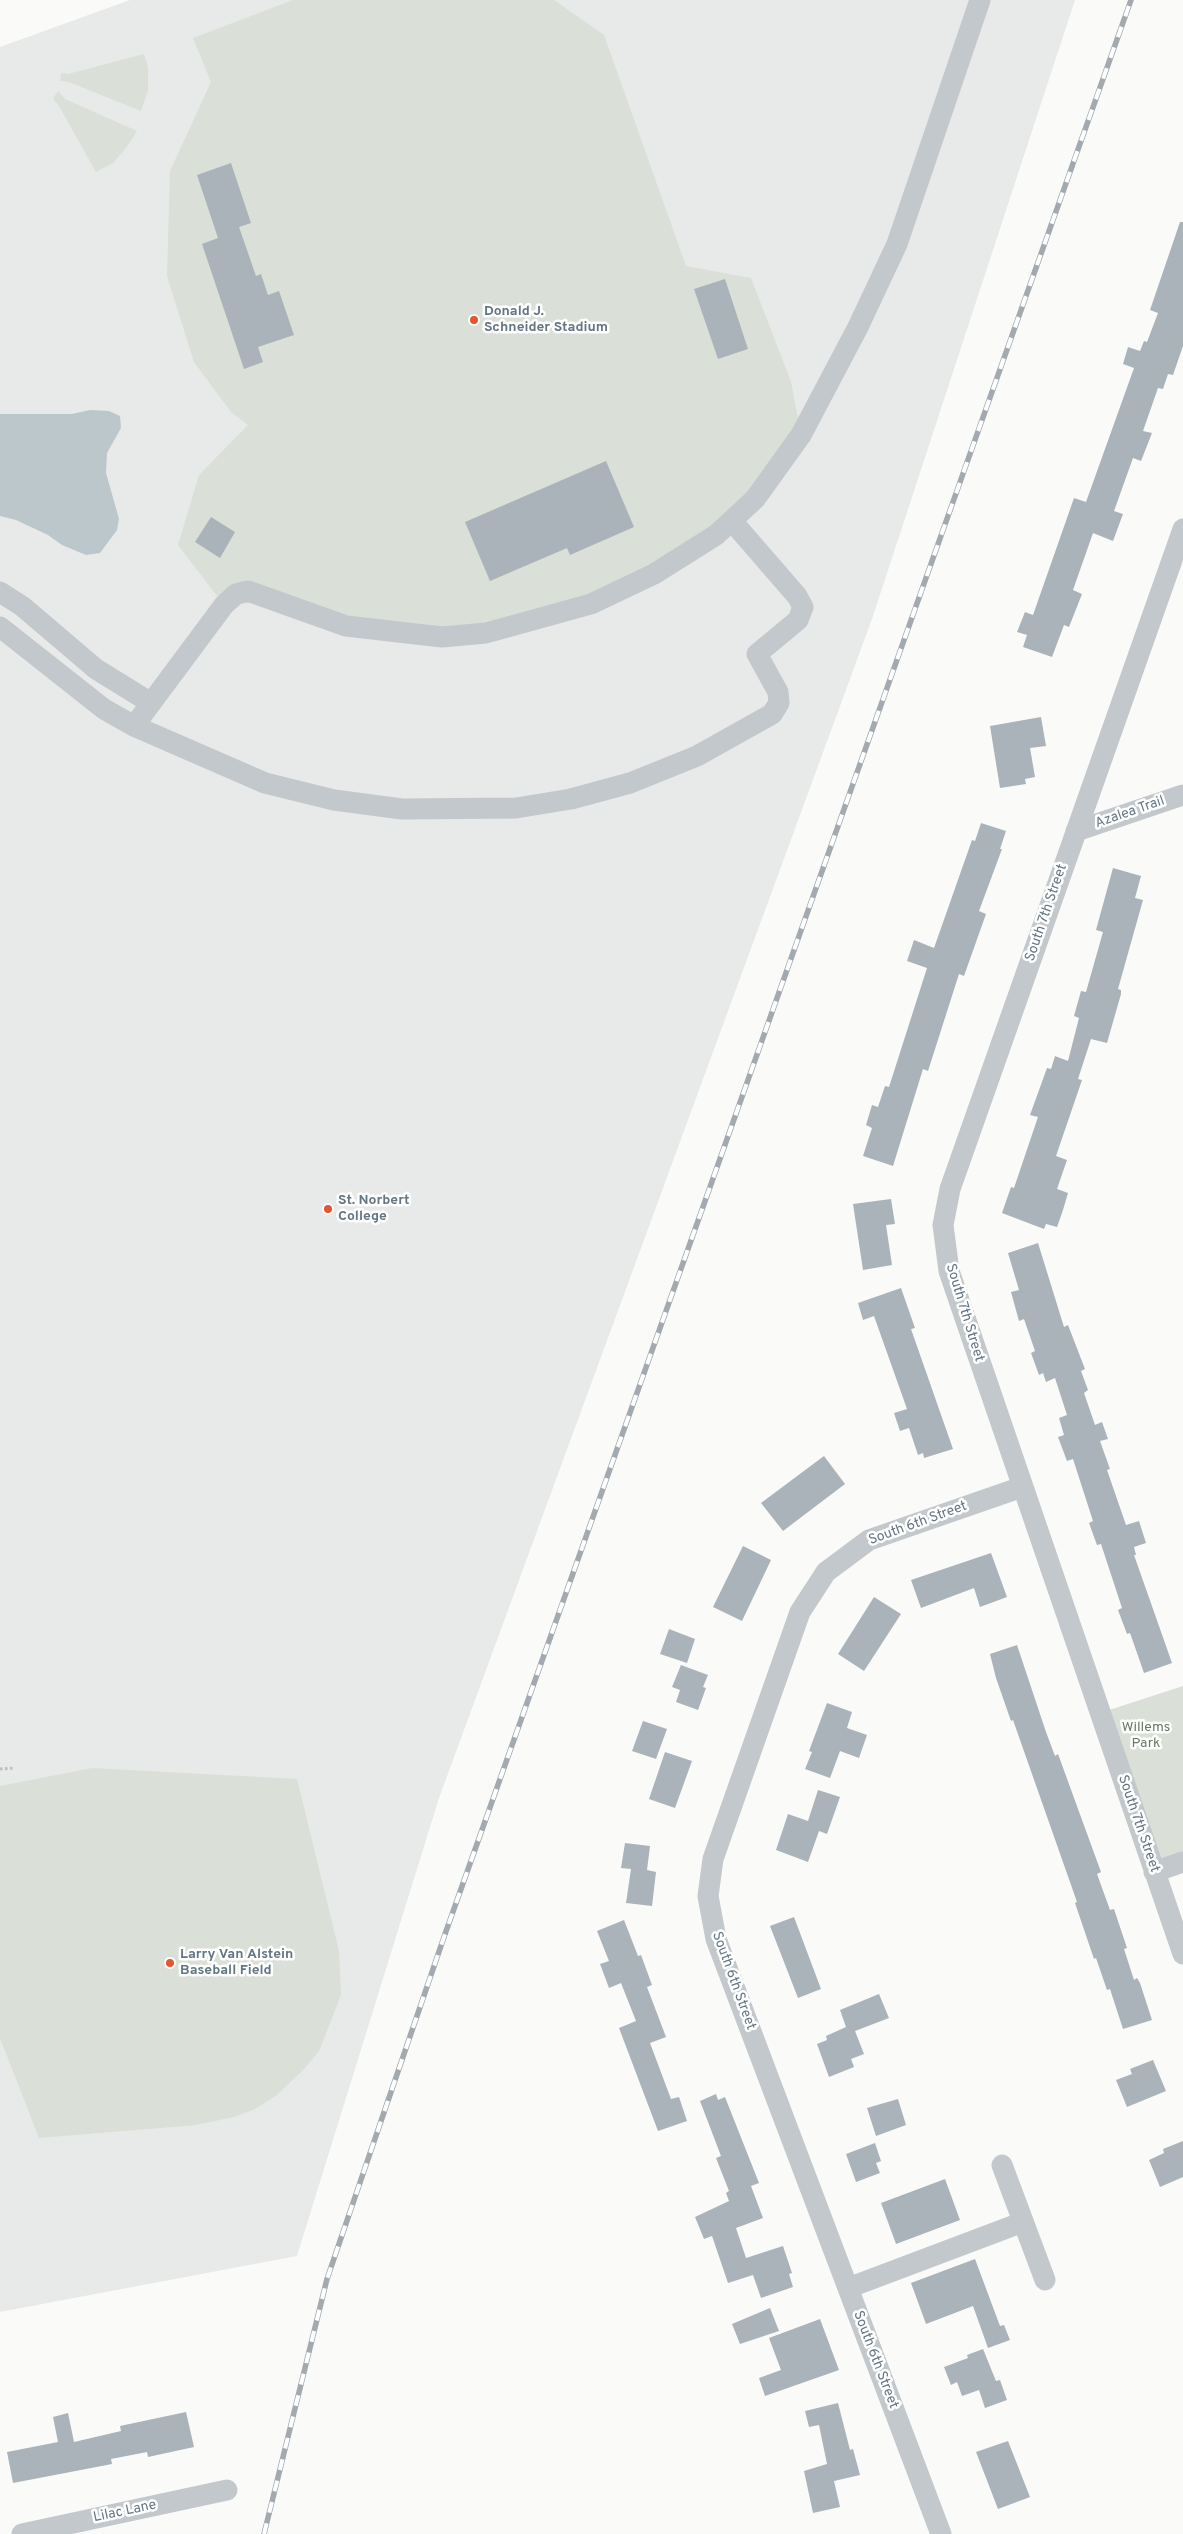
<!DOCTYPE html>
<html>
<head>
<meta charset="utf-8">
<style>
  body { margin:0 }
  canvas { display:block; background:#fafaf8 }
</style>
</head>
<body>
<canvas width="1183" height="2534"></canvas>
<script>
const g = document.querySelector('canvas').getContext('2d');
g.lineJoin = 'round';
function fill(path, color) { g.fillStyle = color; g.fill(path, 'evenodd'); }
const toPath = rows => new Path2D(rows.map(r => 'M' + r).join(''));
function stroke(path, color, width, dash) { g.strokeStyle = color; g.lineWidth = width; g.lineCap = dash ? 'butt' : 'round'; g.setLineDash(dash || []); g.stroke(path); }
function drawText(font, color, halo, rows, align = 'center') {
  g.font = font + ' Overpass,sans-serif'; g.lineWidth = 5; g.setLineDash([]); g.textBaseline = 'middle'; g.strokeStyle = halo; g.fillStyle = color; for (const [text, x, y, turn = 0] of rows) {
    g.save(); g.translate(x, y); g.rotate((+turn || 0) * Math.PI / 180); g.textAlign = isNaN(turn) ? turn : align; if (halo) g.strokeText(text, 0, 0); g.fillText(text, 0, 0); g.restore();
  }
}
const built = toPath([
  [130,0,1075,0,872,619,439,1798,297,2256,0,2312,0,47]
]);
const green = toPath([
  [293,0,554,0,604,35,686,266,751,278,791,382,801,435,755,499,669,565,574,609,469,634,377,630,277,601,224,605,178,545,199,475,248,425,231,412,194,362,167,276,170,171,211,82,193,38],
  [144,54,148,67,148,90,141,111,69,82,60,81,61,73,68,74],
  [58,91,65,99,137,131,126,148,113,163,96,172,59,106,53,99],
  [1183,1686,1183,1862,1154,1872,1100,1713],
  [92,1768,297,1779,339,1951,341,1995,319,2051,305,2068,277,2095,253,2110,234,2117,196,2125,39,2138,0,2038,0,1786]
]);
const water = toPath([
  [90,410,109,411,120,416,121,428,107,453,106,473,119,519,117,530,100,553,86,555,62,545,48,535,16,520,0,516,0,414,72,414]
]);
const building = toPath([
  [231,163,251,223,239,227,256,276,261,274,268,295,279,291,294,335,258,347,263,362,244,369,202,244,218,238,197,175],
  [1180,222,1183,222,1183,346,1173,375,1168,374,1163,389,1158,388,1143,431,1152,433,1141,461,1133,458,1114,511,1123,514,1113,541,1093,533,1073,590,1082,594,1069,627,1064,625,1052,657,1023,647,1027,635,1017,632,1025,612,1033,615,1074,498,1086,502,1134,368,1123,364,1128,347,1140,351,1144,341,1147,342,1158,313,1150,310],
  [725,279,748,349,718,359,694,289],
  [606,461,634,527,570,555,567,548,490,581,465,522],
  [211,517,235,532,220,558,195,542],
  [1041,717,1046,746,1030,748,1035,777,1025,779,1026,784,1000,788,990,726],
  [981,823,1006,831,1000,849,1002,849,979,911,986,914,964,976,959,974,928,1071,923,1069,893,1166,863,1156,872,1128,866,1125,872,1105,878,1107,885,1086,889,1087,927,968,907,961,914,940,934,948,972,840,975,841],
  [1113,868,1141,876,1135,898,1143,900,1118,989,1121,990,1121,994,1107,1043,1091,1039,1078,1079,1082,1080,1056,1156,1067,1160,1057,1189,1068,1193,1063,1210,1057,1227,1046,1224,1044,1229,1002,1213,1011,1187,1014,1188,1038,1117,1030,1115,1047,1068,1051,1069,1055,1056,1068,1061,1079,1018,1074,1016,1081,991,1086,992,1103,932,1096,930],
  [891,1199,895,1224,886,1225,892,1265,863,1270,853,1204],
  [1038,1243,1064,1327,1068,1325,1085,1369,1081,1371,1088,1390,1084,1393,1095,1425,1102,1422,1108,1439,1100,1441,1110,1469,1107,1470,1126,1525,1139,1521,1146,1543,1134,1547,1136,1555,1134,1555,1172,1663,1144,1673,1130,1633,1127,1634,1118,1610,1122,1608,1101,1544,1097,1545,1089,1523,1093,1521,1073,1459,1067,1461,1058,1437,1064,1435,1059,1418,1067,1415,1055,1378,1046,1382,1043,1373,1039,1375,1031,1353,1035,1351,1024,1319,1019,1321,1011,1292,1019,1290,1008,1253],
  [901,1288,915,1328,911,1329,953,1449,924,1458,923,1453,918,1455,909,1428,900,1431,894,1413,907,1409,874,1316,863,1320,858,1303],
  [824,1456,845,1484,783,1531,761,1503],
  [743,1546,771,1560,742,1621,713,1607],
  [991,1553,1007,1597,980,1607,974,1588,921,1608,911,1580],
  [874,1597,901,1614,864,1671,838,1654],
  [669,1629,695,1639,687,1663,660,1654],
  [1017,1645,1046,1732,1055,1756,1058,1754,1101,1872,1097,1874,1110,1910,1114,1909,1127,1948,1124,1949,1134,1980,1137,1978,1140,1983,1152,2020,1123,2029,1110,1989,1107,1990,1096,1958,1094,1959,1075,1903,1077,1902,1013,1720,1011,1721,996,1678,990,1654],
  [681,1665,708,1675,703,1687,706,1688,698,1710,676,1702,680,1690,672,1687],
  [827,1703,852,1712,847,1728,867,1735,859,1758,840,1751,830,1778,805,1769,812,1752,809,1751],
  [643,1721,667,1729,656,1759,632,1751],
  [665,1752,692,1761,675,1808,649,1799],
  [818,1790,840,1797,827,1834,819,1831,808,1862,776,1850,788,1814,808,1821],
  [625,1843,650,1846,647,1870,656,1872,652,1906,626,1903,631,1869,621,1868],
  [794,1917,821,1989,798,1998,770,1926],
  [624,1920,638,1956,641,1955,652,1985,647,1987,666,2037,650,2043,671,2099,679,2097,687,2121,658,2131,619,2028,636,2021,621,1983,609,1988,600,1964,609,1961,597,1931],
  [879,1994,889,2018,855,2031,864,2054,851,2059,854,2067,829,2077,817,2044,827,2040,826,2036,846,2027,840,2010],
  [1153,2060,1166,2091,1127,2107,1116,2080,1132,2074,1130,2069],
  [716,2094,718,2100,725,2097,759,2183,751,2186,763,2218,736,2228,746,2258,783,2246,792,2273,789,2274,793,2287,761,2298,753,2275,728,2283,712,2236,704,2239,695,2217,729,2201,726,2193,729,2191,716,2158,721,2156,700,2101],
  [898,2099,906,2125,876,2136,867,2108],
  [1183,2141,1183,2177,1160,2187,1149,2160,1164,2153,1163,2149],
  [875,2143,881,2161,876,2163,880,2173,856,2182,846,2154],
  [945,2179,960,2220,896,2244,881,2203],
  [975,2259,1000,2326,1004,2325,1010,2340,988,2348,973,2306,926,2324,911,2283],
  [770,2308,779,2331,740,2344,732,2324],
  [820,2319,839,2370,765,2396,759,2378,781,2370,769,2338],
  [983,2349,996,2381,1000,2380,1007,2400,985,2408,979,2390,962,2396,957,2382,951,2385,944,2367,968,2358,967,2355],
  [838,2403,850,2450,853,2449,860,2475,834,2481,840,2507,813,2513,804,2471,827,2464,819,2425,809,2427,805,2411],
  [186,2412,194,2447,148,2457,147,2452,111,2459,112,2464,13,2483,7,2452,58,2442,53,2417,68,2413,74,2442,121,2431,120,2426],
  [1008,2441,1030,2497,998,2509,976,2452]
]);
const path = toPath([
  [0,1769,15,1768]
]);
const minor = toPath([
  [1183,529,950,1189,943,1225,949,1271,1183,1954],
  [0,592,22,606,96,669,151,703],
  [0,627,104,709,134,726,265,783,334,800,402,809,516,808,571,799,630,783,697,756,772,714,779,703,778,692,757,654,798,620,803,607,797,596,732,521],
  [134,726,224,605,236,594,248,591,346,626,442,637,486,633,591,604,654,574,716,535,755,499,801,435,858,327,897,244,980,0],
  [1076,831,1183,795],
  [1154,1872,1183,1862],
  [1002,2165,1045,2280],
  [848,2288,1023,2222],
  [22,2534,227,2490],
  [941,2534,716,1939,708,1896,713,1859,800,1612,826,1572,869,1540,1022,1487]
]);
const rail = toPath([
  [264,2534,327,2279,444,1937,1131,0]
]);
const markers = [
  [474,320,5,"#e4572e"],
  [328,1209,5,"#e4572e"],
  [170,1963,5,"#e4572e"]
];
const poiNames = [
  ["Donald J.",484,312],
  ["Schneider Stadium",484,328],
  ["St. Norbert",338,1201],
  ["College",338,1217],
  ["Larry Van Alstein",180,1955],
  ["Baseball Field",180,1971]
];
const streetNames = [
  ["Azalea Trail",1130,813,-19],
  ["South 7th Street",1047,913,-71],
  ["South 7th Street",964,1313,73],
  ["South 6th Street",918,1524,-20],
  ["South 7th Street",1138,1824,71],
  ["South 6th Street",733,1981,70],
  ["South 6th Street",875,2360,69],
  ["Lilac Lane",125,2512,-12]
];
const parkNames = [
  ["Willems",1146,1728],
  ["Park",1146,1744]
];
fill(built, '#e8e9e9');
fill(green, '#dadfd7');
fill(water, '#bbc7cb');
fill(building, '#aab3b9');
stroke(path, '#bbbfc2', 3, [2.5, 2.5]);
stroke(minor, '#c3c8cc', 21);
stroke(rail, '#a2aab0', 5.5);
stroke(rail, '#fff', 4, [11]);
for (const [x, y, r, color] of markers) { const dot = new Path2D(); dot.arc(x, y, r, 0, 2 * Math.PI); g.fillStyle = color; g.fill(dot); stroke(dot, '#fff', 2); }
drawText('bold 14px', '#657683', '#fff', poiNames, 'left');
drawText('14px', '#657683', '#fff', streetNames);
drawText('14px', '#687a64', '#fff', parkNames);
</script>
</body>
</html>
